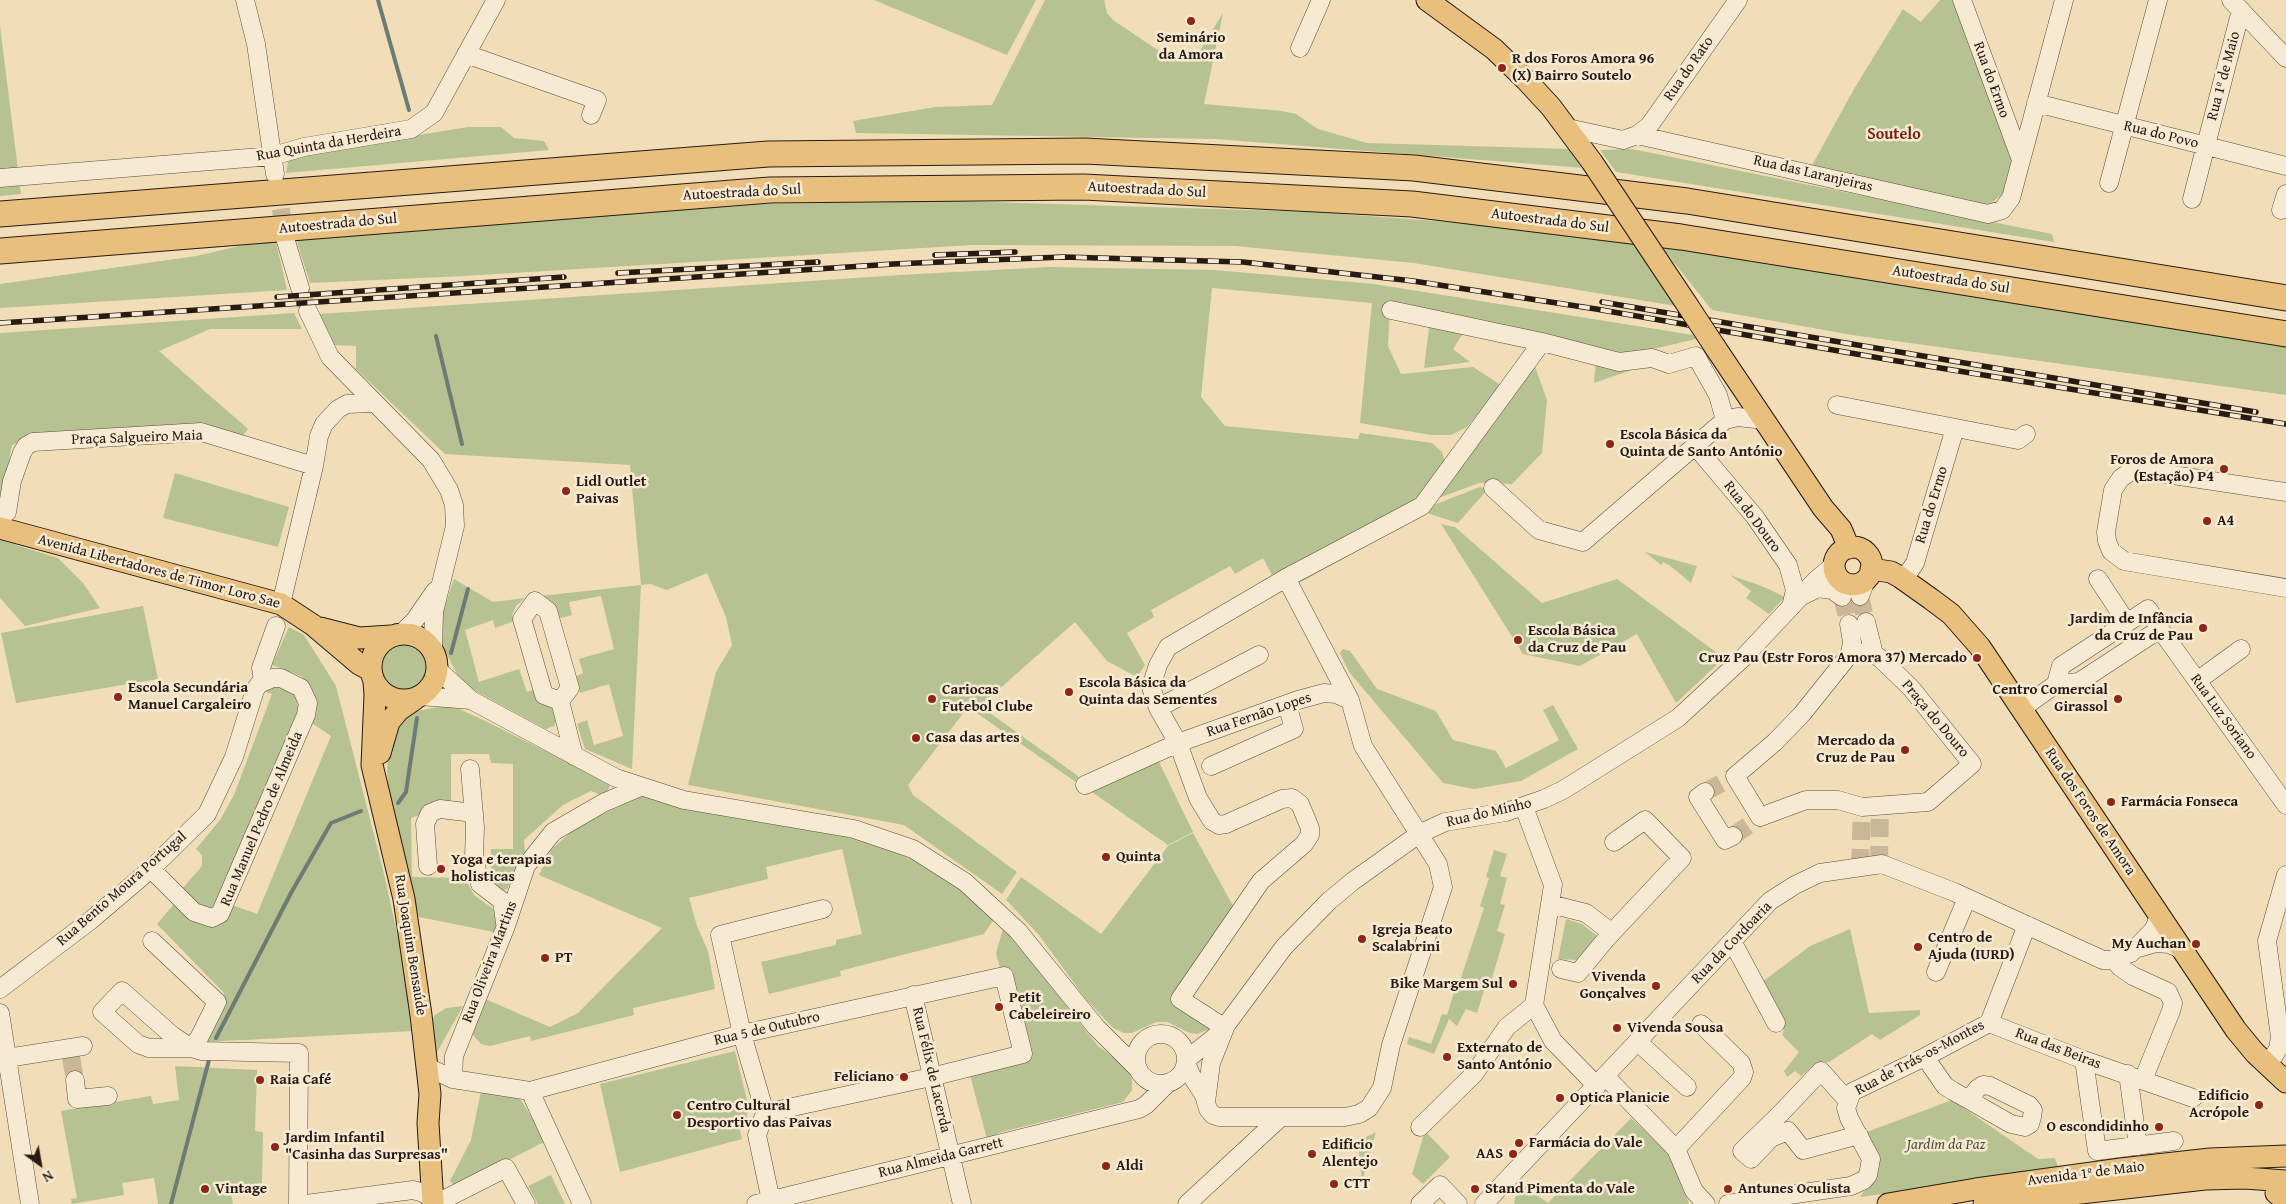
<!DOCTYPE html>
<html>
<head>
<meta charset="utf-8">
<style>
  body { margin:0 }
  #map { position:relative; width:2286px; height:1204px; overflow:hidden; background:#f1deb9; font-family:"Gentium Book Plus",serif }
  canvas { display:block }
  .north { position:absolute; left:15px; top:1139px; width:50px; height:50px; -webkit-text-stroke:4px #f6ead2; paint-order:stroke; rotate:148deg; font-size:14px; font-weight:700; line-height:20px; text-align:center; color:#271a13 }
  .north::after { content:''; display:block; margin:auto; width:18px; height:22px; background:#271a13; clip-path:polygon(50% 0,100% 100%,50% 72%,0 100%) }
</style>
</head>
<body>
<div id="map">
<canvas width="2286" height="1204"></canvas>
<div class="north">N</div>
</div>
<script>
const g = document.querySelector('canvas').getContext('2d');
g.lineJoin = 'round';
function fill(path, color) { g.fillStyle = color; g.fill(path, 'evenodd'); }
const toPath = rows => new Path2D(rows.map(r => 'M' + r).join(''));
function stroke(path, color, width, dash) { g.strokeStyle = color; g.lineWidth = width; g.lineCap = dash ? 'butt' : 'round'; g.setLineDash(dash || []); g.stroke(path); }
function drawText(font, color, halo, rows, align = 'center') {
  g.font = font + ' "Gentium Book Plus",serif'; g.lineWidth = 5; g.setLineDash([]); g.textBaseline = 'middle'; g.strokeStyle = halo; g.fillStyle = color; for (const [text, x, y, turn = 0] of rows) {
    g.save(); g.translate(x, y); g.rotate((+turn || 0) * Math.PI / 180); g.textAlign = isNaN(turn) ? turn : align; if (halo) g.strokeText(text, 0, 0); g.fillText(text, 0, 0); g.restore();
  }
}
const green = toPath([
  [874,0,1036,0,1007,55],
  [1045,0,1104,0,1107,13,1113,20,1159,51,1178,60,1186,60,1198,54,1223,13,1204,104,1282,111,1296,114,1318,129,1367,143,1572,149,1584,168,1215,139,856,133,853,121,935,107,992,105],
  [1940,0,1957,0,2015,161,2005,192,1989,205,1978,206,1810,169,1854,89,1903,9,1921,22],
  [0,26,21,194,0,196],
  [468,127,501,127,514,138,544,141,549,150,286,173,288,161,315,152],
  [1632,149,2052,234,2054,242,1616,172,1600,150],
  [954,201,1316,212,1501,226,1632,240,1676,306,1414,263,1235,246,972,245,464,276,310,283,295,236,696,205],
  [275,238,287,290,0,308,0,284,196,256],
  [1660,245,1866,280,2089,313,2286,347,2286,395,1852,335,1712,310],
  [1049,267,1214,270,1374,284,1693,335,1696,339,1619,357,1390,307,1388,346,1401,374,1473,367,1501,385,1467,427,1451,435,1431,435,1360,423,1372,303,1212,288,1201,397,1225,426,1358,439,1360,433,1432,443,1442,452,1445,462,1419,503,1273,577,1263,558,1235,574,1230,566,1151,610,1154,617,1127,633,1145,665,1137,677,1107,661,1075,622,980,706,1078,776,1080,785,968,707,908,785,913,795,1017,872,1002,894,904,825,688,785,716,672,732,645,726,617,707,573,667,590,650,584,641,585,632,769,585,749,577,724,587,720,594,745,623,736,609,684,580,693,575,677,583,673,579,659,614,649,601,596,569,602,572,615,557,619,540,596,641,585,630,465,445,454,356,369,356,346,330,345,319,314,900,275],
  [294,313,302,329,210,329,159,351,248,429,241,438,31,439,12,445,0,506,0,333],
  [1430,320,1467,327,1453,349,1470,362,1424,368],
  [1596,359,1649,364,1594,383],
  [1534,364,1547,400,1542,453,1512,484,1479,483,1428,502],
  [175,473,289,507,278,547,163,518],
  [1480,487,1488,489,1458,523,1427,513,1299,583,1295,576,1423,509],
  [1441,524,1455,527,1542,603,1617,579,1724,658,1676,703,1637,634,1580,666,1523,654],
  [0,540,58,558,83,583,100,608,25,626,0,598],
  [1645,552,1697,566,1691,583,1669,565,1663,562,1661,565],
  [1730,575,1764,587,1785,597,1769,614,1746,598,1751,591],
  [454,579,493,602,525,598,516,606,512,615,514,621,495,628,493,620,465,630,479,682,519,669,527,692,535,689,552,705,557,720,554,726,546,729,468,687,461,682,441,643,438,625],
  [143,606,158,679,16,703,1,633],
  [289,627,304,635,336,686,383,870,402,955,413,1031,206,1042,224,993,157,924,174,904,199,922,232,905,257,914,331,736,312,723,314,700,311,689,301,676,272,665],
  '376 668a27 27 0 1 1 54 0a27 27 0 1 1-54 0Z',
  [1343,649,1350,651,1377,689,1436,711,1453,740,1496,751,1506,768,1559,740,1543,710,1553,705,1578,749,1521,781,1474,789,1443,783,1349,672,1340,653],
  [276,683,295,693,299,711,215,907,204,911,182,889,202,866,202,855,196,849,220,820,234,795,272,694,264,691],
  [444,706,459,709,479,718,608,782,610,785,607,793,601,795,591,791,563,805,524,840,525,852,507,889,501,891,487,882,483,874,491,873,491,849,513,849,513,764,491,763,489,754,451,754,451,804,411,818,412,877,465,878,474,895,492,908,497,914,498,922,494,932,414,916,388,786,387,768,390,746,394,731,411,712],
  [1158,760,1193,832,1168,845,1089,790],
  [643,796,829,831,889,850,924,864,964,891,994,919,984,934,840,971,841,976,769,994,761,962,836,945,836,940,862,934,842,849,766,867,768,879,689,898,697,926,708,951,715,989,633,1008,634,1015,531,1041,530,1036,490,1046,481,1044,471,1033,485,999,550,1027,578,1013,662,928,539,875,551,850,574,829,585,822],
  [1193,833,1237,913,1175,1004,1210,1029,1197,1034,1190,1033,1167,1022,1156,1022,1132,1033,1124,1033,1113,1028,1085,998,1039,935,1006,900,1021,877,1101,934,1168,846],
  [1494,850,1507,854,1500,876,1507,878,1500,904,1505,905,1497,931,1505,934,1490,985,1486,984,1477,1013,1466,1009,1457,1026,1449,1019,1434,1054,1407,1044,1409,1037,1431,1044,1442,1014,1447,1015,1455,989,1457,990,1484,908,1480,906,1489,878,1486,877],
  [1566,919,1582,924,1597,936,1577,960,1558,959],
  [1003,929,1012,937,1098,1046,1125,1066,1132,1079,1132,1090,1123,1102,1001,1132,987,1139,968,1068,1023,1054,996,953],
  [1850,929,1869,1013,1920,1010,1920,1015,1880,1040,1872,1034,1829,1062,1816,1063,1801,1076,1795,1071,1787,1077,1784,1071,1799,1052,1782,1035,1784,1029,1762,982,1810,946],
  [463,1006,436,1054,431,1021,435,1015,446,1008],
  [735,1051,748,1104,746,1125,739,1126,742,1139,620,1172,600,1084],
  [175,1066,257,1070,255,1131,263,1132,262,1183,230,1188,233,1204,158,1204,154,1178,122,1183,124,1195,72,1204,71,1199,77,1198,61,1111,151,1096,153,1104,179,1100],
  [481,1091,507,1094,521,1100,546,1141,456,1187,450,1181,471,1140],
  [1952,1100,2038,1159,2055,1158,2059,1170,1860,1197,1864,1191,1868,1189,1870,1181,1859,1135],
  [1631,1118,1675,1158,1679,1179,1689,1204,1514,1204,1515,1198,1523,1185,1548,1203],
  [1425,1131,1450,1157,1423,1184,1412,1174],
  [1376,1132,1362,1182,1358,1141],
  [551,1175,565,1204,566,1204,538,1204,528,1186]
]);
const stream = toPath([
  [378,0,409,110],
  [436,336,462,444],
  [451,653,468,589],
  [398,803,406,792,417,718],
  [216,1038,291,893,331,823,361,811],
  [171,1204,209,1060]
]);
const minorTunnel = toPath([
  [277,182,285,238],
  [300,288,308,311],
  [1860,596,1866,622],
  [1842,597,1849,624],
  [1705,792,1735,776],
  [1733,836,1760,817],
  [1879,864,1880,808,1881,806],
  [1860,867,1862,807],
  [71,1057,75,1080]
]);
const minor = toPath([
  [245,0,256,44,275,174],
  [1962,0,2021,160],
  [2231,0,2286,58],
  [1300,48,1321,0],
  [466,54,597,100,591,115],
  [2036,103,2286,166],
  [1568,128,1623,140,1637,135,1649,126,1738,0],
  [1637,135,1988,214,2002,210,2011,198,2064,0],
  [0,178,273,156,304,147,411,129,434,113,496,0],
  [2109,183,2158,0],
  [2192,199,2241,10],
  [2281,210,2286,194],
  [285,238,300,288],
  [1391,310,1542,342,1619,362,1652,358,1669,364,1696,356,1718,395,1725,420],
  [308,311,330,357,431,460,449,490,454,505,455,526,434,612,433,650],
  [1837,405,2018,440,2026,434],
  [1696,447,1755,517,1788,565,1795,590,1791,607],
  [1493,488,1539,530,1583,542,1725,420,1738,417,1764,420],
  [2286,492,2140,470,2130,472,2121,478,2113,490,2106,532,2107,541,2111,551,2124,561,2286,588],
  [0,515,7,512,12,481,22,453,26,446,33,442,201,432,314,466],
  [1286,578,1350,700],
  [1904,579,1915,563,1955,428],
  [2098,579,2127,623],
  [1804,595,1818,588,1832,590,1842,597],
  [1860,596,1866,580],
  [281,604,314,466,319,436,324,424,338,409,347,404,374,403],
  [1866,622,1874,654],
  [1849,624,1852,642,1850,654,1802,714,1775,742,1735,776,1760,817,1806,800,1838,800,1862,807,1928,802,1972,764,1911,688,1881,659,1870,651,1850,654],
  [2160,629,2286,805],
  [402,633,415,620,435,591],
  [437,669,471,700,616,778,684,800,854,829,913,849,965,882,1018,931,1096,1027,1138,1069],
  [263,681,261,668,276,626],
  [2197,681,2241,649],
  [420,696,471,700],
  [560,701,544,695,522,619,535,601,548,611,570,688,560,701,574,756],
  [1158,708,1259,655],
  [2021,709,2056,684,2079,682,2160,629,2148,609,2061,666,2056,684],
  [1211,766,1294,729,1287,704],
  [470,769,475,827,474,857,480,884,502,901,505,923],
  [1085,785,1178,743,1298,700,1324,693,1336,694,1350,700,1363,746,1438,864,1443,887,1391,1045,1382,1088,1369,1108,1359,1114,1345,1117,1219,1117,1213,1115,1208,1109,1204,1095,1191,1075,1186,1062],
  [1705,792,1698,797,1725,840,1733,836],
  [1524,807,1553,885,1534,1005,1553,1041,1597,1086],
  [428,866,425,824,430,813,440,809,474,813],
  [1550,904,1586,913,1612,933],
  [152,941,217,1002,199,1038,191,1048,173,1036,122,991,102,1012,138,1044,149,1048,191,1048,201,1051,299,1053,298,1204],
  [1732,941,1776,1023],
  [2138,948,2156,943,2169,944,2183,950],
  [2114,959,2120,967,2133,976,2168,992,2173,1003,2171,1011,2143,1080],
  [1561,969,1578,973,1607,938,1682,858,1645,820,1614,842],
  [1936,972,1967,898],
  [0,989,91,920,151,869,207,814,234,757,255,690,259,684,273,678,281,678,301,688,308,703,306,715,220,914,212,918,194,912,151,869],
  [913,995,962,1204],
  [0,1013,30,1204],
  [1989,1023,2084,1060,2193,1098],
  '1136 1059a25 25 0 1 1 50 0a25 25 0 1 1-50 0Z',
  [1638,1042,1687,1087],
  [1925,1057,1945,1086,1953,1091,1969,1100,2011,1124,2025,1127,2030,1124,2032,1117,2033,1110,2029,1105,1990,1086,1983,1085,1977,1089,1969,1100],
  [7,1058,83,1046],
  [1186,1060,1221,1032,1284,947,1329,901,1353,881,1419,834,1445,822,1506,812,1544,799,1563,790,1678,718,1742,659,1816,580,1835,564],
  [2084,1060,2097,1151,2174,1141],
  [2268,1065,2278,1049,2280,1037,2267,941,2286,875],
  [427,1067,453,1079,530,1091,742,1034,1004,976,1023,1054,931,1077,765,1113],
  [2128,1074,2138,1146],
  [1606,1077,1676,1149,1694,1191,1706,1204],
  [453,1079,454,1056,506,926,526,866,553,832,603,803,640,787],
  [75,1080,77,1099,108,1096],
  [530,1091,582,1204],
  [1847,1100,1821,1071,1780,1114,1742,1151,1751,1159,1771,1138,1788,1131,1803,1150,1859,1135],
  [1206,1102,1211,1063,1225,1028,1180,999,1261,881,1304,844,1310,835,1310,828,1300,804,1292,798,1282,799,1226,824,1219,825,1212,821,1198,798,1178,743,1158,708,1151,687,1158,665,1168,647,1286,578,1422,506,1542,342],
  [1420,1127,1474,1074,1507,1027,1534,1005],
  [1676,1149,1742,1078,1744,1072,1741,1063,1701,1024],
  [441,1201,506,1168,526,1204],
  [771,1201,757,1135,765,1113,742,1034,720,935,823,909],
  [306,1204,413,1190,424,1193,432,1200],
  [756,1204,1139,1109,1146,1105,1169,1082],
  [1187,1204,1281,1117],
  [1420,1204,1440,1185,1458,1204],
  [1484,1204,1770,901,1795,885,1820,873,1882,864,1954,892,2103,960,2110,960,2131,953,2154,929,2159,916],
  [1728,1204,1851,1186,1864,1180,1868,1175,1871,1159,1849,1118,1846,1108,1852,1092,1925,1057,1989,1023,2027,925]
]);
const major = toPath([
  [1427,0,1494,49,1526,80,1551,107,1592,162],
  [1654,255,1688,306],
  [1715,347,1823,508,1841,529,1849,548],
  [0,528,281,604,313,625,359,664,370,670],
  '1834 566a19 19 0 1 1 38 0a19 19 0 1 1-38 0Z',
  [1871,569,1891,572,1900,577,1931,599,1951,614,1980,647,2236,1030,2255,1053,2286,1082],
  [320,628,359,638,391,636],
  '371 667a33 33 0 1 1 66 0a33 33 0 1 1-66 0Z',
  [374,682,375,695,372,765,404,899,421,1015,430,1094,428,1123,433,1204],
  [380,753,389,722,399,710,415,699],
  [2276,1193,2286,1201],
  [1888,1204,1976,1189,2121,1169,2210,1159,2286,1156],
  [1984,1204,2205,1179,2245,1178,2286,1181]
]);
const highway = toPath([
  [0,214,768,154,1085,151,1414,168,1687,201,2286,298],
  [0,251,770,190,1084,187,1412,204,1681,237,2286,334]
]);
const rail = toPath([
  [935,255,1015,252],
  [618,273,818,262],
  [277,297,564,277],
  [1602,302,2256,412],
  [0,323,893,264,1063,257,1243,262,1413,281,1596,309,1891,360,2286,424]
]);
const majorBridge = toPath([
  [1592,162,1654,255],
  [1688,306,1715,347]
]);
const markers = [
  [1191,21,5,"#8f2418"],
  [1502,68,5,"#8f2418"],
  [1610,444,5,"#8f2418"],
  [2224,469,5,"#8f2418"],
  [566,491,5,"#8f2418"],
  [2207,521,5,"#8f2418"],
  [2203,628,5,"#8f2418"],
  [1518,640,5,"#8f2418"],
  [1977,658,5,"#8f2418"],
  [1069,692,5,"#8f2418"],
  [118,697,5,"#8f2418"],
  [932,699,5,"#8f2418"],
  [2118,699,5,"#8f2418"],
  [916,738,5,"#8f2418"],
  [1905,750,5,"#8f2418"],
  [2111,802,5,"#8f2418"],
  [1106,857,5,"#8f2418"],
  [441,869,5,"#8f2418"],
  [1362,939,5,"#8f2418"],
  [2196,944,5,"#8f2418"],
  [1918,947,5,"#8f2418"],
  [545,958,5,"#8f2418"],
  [1513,984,5,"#8f2418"],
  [1656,986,5,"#8f2418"],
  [999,1007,5,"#8f2418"],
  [1617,1028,5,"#8f2418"],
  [1447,1057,5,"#8f2418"],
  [904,1077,5,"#8f2418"],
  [260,1080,5,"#8f2418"],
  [1560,1098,5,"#8f2418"],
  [2259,1105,5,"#8f2418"],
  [677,1115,5,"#8f2418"],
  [2159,1127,5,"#8f2418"],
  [1519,1143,5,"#8f2418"],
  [275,1147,5,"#8f2418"],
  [1312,1154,5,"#8f2418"],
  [1513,1154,5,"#8f2418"],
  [1106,1166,5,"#8f2418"],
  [1334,1184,5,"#8f2418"],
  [205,1189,5,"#8f2418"],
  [1475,1189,5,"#8f2418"],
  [1728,1189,5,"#8f2418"]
];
const poiNames = [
  ["Seminário",1191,38,"center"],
  ["da Amora",1191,55,"center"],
  ["R dos Foros Amora 96",1512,59],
  ["(X) Bairro Soutelo",1512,76],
  ["Escola Básica da",1620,435],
  ["Quinta de Santo António",1620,452],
  ["Foros de Amora",2214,460,"right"],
  ["(Estação) P4",2214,477,"right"],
  ["Lidl Outlet",576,482],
  ["Paivas",576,499],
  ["A4",2217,521],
  ["Jardim de Infância",2193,619,"right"],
  ["da Cruz de Pau",2193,636,"right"],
  ["Escola Básica",1528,631],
  ["da Cruz de Pau",1528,648],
  ["Cruz Pau (Estr Foros Amora 37) Mercado",1967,658,"right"],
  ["Escola Básica da",1079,683],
  ["Quinta das Sementes",1079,700],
  ["Escola Secundária",128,688],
  ["Manuel Cargaleiro",128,705],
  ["Cariocas",942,690],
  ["Futebol Clube",942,707],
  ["Centro Comercial",2108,690,"right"],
  ["Girassol",2108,707,"right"],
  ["Casa das artes",926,738],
  ["Mercado da",1895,741,"right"],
  ["Cruz de Pau",1895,758,"right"],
  ["Farmácia Fonseca",2121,802],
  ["Quinta",1116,857],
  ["Yoga e terapias",451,860],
  ["holisticas",451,877],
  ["Igreja Beato",1372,930],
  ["Scalabrini",1372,947],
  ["Centro de",1928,938],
  ["Ajuda (IURD)",1928,955],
  ["My Auchan",2186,944,"right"],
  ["PT",555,958],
  ["Vivenda",1646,977,"right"],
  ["Gonçalves",1646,994,"right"],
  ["Bike Margem Sul",1503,984,"right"],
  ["Petit",1009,998],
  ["Cabeleireiro",1009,1015],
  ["Vivenda Sousa",1627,1028],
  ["Externato de",1457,1048],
  ["Santo António",1457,1065],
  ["Feliciano",894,1077,"right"],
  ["Raia Café",270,1080],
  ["Edificio",2249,1096,"right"],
  ["Acrópole",2249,1113,"right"],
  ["Optica Planicie",1570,1098],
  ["Centro Cultural",687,1106],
  ["Desportivo das Paivas",687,1123],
  ["O escondidinho",2149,1127,"right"],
  ["Jardim Infantil",285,1138],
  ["\"Casinha das Surpresas\"",285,1155],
  ["Farmácia do Vale",1529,1143],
  ["Edificio",1322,1145],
  ["Alentejo",1322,1162],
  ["AAS",1503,1154,"right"],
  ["Aldi",1116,1166],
  ["CTT",1344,1184],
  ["Vintage",215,1189],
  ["Stand Pimenta do Vale",1485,1189],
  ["Antunes Oculista",1738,1189]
];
const streetNames = [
  ["Rua do Rato",1689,69,-55],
  ["Rua 1º de Maio",2224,76,-75],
  ["Rua do Ermo",1991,80,70],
  ["Rua do Povo",2161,135,14],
  ["Rua Quinta da Herdeira",329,144,-10],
  ["Rua das Laranjeiras",1813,174,13],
  ["Autoestrada do Sul",1147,190,3],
  ["Autoestrada do Sul",742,193,-3],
  ["Autoestrada do Sul",1550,221,7],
  ["Autoestrada do Sul",338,224,-5],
  ["Autoestrada do Sul",1951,280,9],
  ["Praça Salgueiro Maia",137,438,-2],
  ["Rua do Ermo",1932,505,-73],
  ["Rua do Douro",1752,517,53],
  ["Avenida Libertadores de Timor Loro Sae",159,572,15],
  ["Rua Fernão Lopes",1259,715,-19],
  ["Rua Luz Soriano",2223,717,54],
  ["Praça do Douro",1935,719,50],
  ["Rua dos Foros de Amora",2090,812,56],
  ["Rua do Minho",1489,813,-13],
  ["Rua Manuel Pedro de Almeida",262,819,-67],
  ["Rua Bento Moura Portugal",122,889,-41],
  ["Rua da Cordoaria",1732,943,-46],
  ["Rua Joaquim Bensaúde",410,945,81],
  ["Rua Oliveira Martins",490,962,-69],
  ["Rua 5 de Outubro",767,1029,-13],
  ["Rua das Beiras",2058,1049,21],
  ["Rua de Trás-os-Montes",1920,1058,-28],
  ["Rua Félix de Lacerda",931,1070,77],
  ["Rua Almeida Garrett",941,1158,-14],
  ["Avenida 1º de Maio",2086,1174,-7]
];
const parkNames = [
  ["Jardim da Paz",1946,1145]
];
const neighbourhoodNames = [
  ["Soutelo",1894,135]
];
fill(green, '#b6c292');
stroke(stream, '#6d7b75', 4);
stroke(minorTunnel, '#c9b798', 18, [18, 9]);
stroke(minor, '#5a4b3c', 19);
stroke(major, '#271a13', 23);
stroke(highway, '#271a13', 27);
stroke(minor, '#f6ead2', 18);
stroke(major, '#e8bf7c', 21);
stroke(highway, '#e8bf7c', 25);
stroke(rail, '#271a13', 5.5);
stroke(rail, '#f6ead2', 4, [11]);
stroke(majorBridge, '#271a13', 23, []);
stroke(majorBridge, '#e8bf7c', 21);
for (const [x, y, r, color] of markers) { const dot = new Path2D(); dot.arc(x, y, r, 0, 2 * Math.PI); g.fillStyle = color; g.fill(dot); stroke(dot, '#f6ead2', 2); }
drawText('bold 15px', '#271a13', '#f6ead2', poiNames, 'left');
drawText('15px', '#271a13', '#f6ead2', streetNames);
drawText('italic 15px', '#524c39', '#f6ead2', parkNames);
drawText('bold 16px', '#7a1f14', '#f6ead2', neighbourhoodNames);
</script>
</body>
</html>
